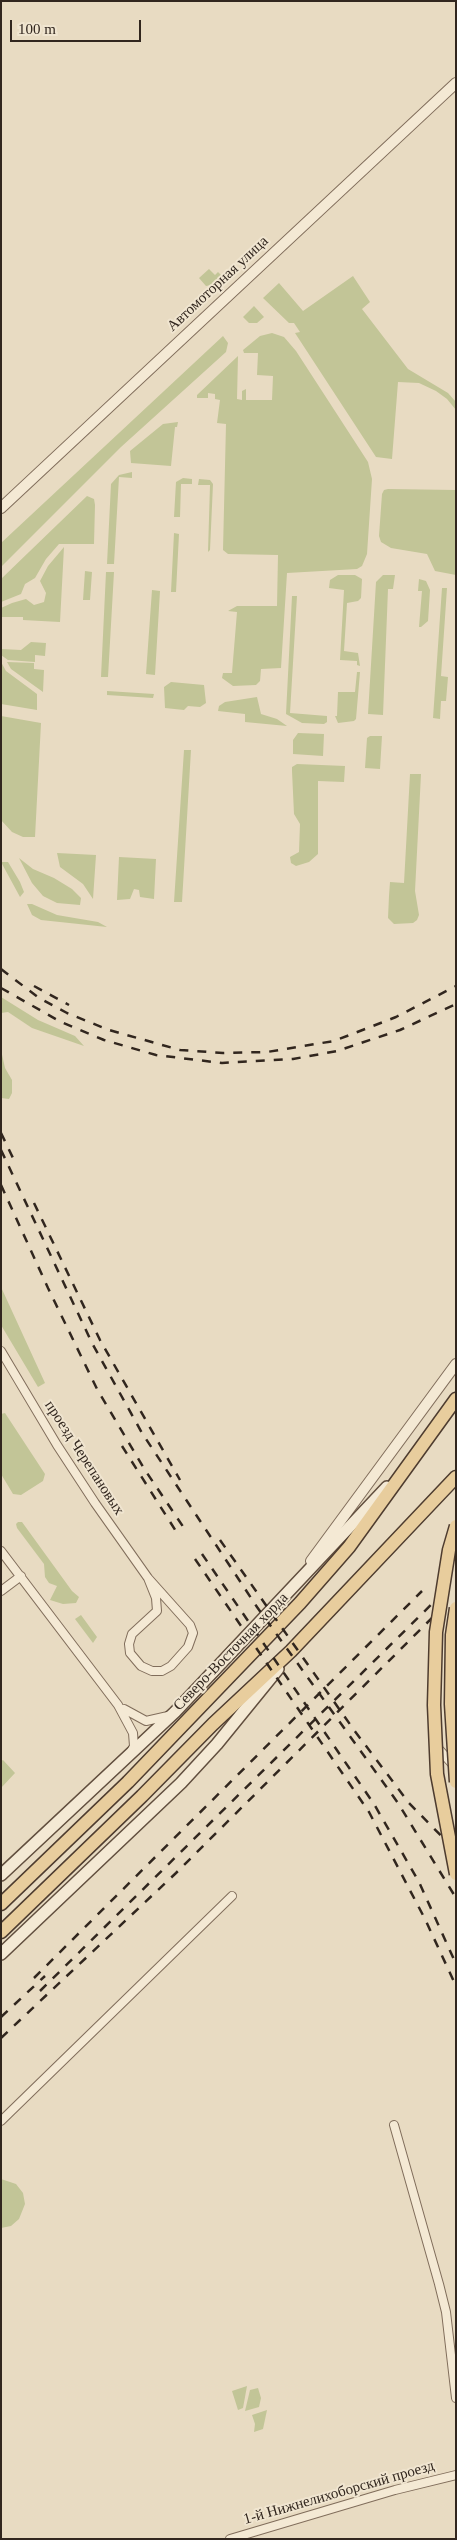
<!DOCTYPE html>
<html>
<head>
<meta charset="utf-8">
<style>
  body { margin:0 }
  #map { position:relative; width:457px; height:2540px; overflow:hidden; background:#e8dbc2; font-family:"Times New Roman",serif }
  canvas { display:block }
  .frame { position:absolute; inset:0; border:2px solid #31261e; pointer-events:none }
  .scale { position:absolute; left:10px; top:20px; width:131px; height:22px; box-sizing:border-box; border:2px solid #31261e; border-top:0; padding-left:6px; font-size:15px; line-height:18px; white-space:nowrap; color:#31261e; -webkit-text-stroke:4px #f0e5d0; paint-order:stroke }
</style>
</head>
<body>
<div id="map">
<canvas width="457" height="2540"></canvas>
<div class="frame"></div>
<div class="scale">100 m</div>
</div>
<script>
const g = document.querySelector('canvas').getContext('2d');
g.lineJoin = 'round';
function fill(path, color) { g.fillStyle = color; g.fill(path, 'evenodd'); }
const toPath = rows => new Path2D(rows.map(r => 'M' + r).join(''));
function stroke(path, color, width, dash) { g.strokeStyle = color; g.lineWidth = width; g.lineCap = dash ? 'butt' : 'round'; g.setLineDash(dash || []); g.stroke(path); }
function drawText(font, color, halo, rows, align = 'center') {
  g.font = font + ' "Times New Roman",serif'; g.lineWidth = 4; g.setLineDash([]); g.textBaseline = 'middle'; g.strokeStyle = halo; g.fillStyle = color; for (const [text, x, y, turn = 0] of rows) {
    g.save(); g.translate(x, y); g.rotate((+turn || 0) * Math.PI / 180); g.textAlign = isNaN(turn) ? turn : align; if (halo) g.strokeText(text, 0, 0); g.fillText(text, 0, 0); g.restore();
  }
}
const green = toPath([
  [209,269,215,275,218,272,222,276,212,285,206,286,199,278],
  [353,276,370,302,362,309,408,369,448,393,456,402,456,410,447,399,436,391,419,383,398,382,392,459,376,457,295,333,300,332,294,323,289,323,263,298,279,283,303,311],
  [254,306,264,317,257,323,249,323,243,317],
  [272,333,284,337,296,351,368,462,372,479,367,554,362,566,357,569,287,573,281,668,261,669,260,681,256,685,233,686,222,678,223,673,232,673,237,612,228,611,237,606,277,606,278,555,228,554,223,550,226,424,217,423,220,400,215,399,215,394,208,393,208,398,197,398,197,395,238,356,237,399,242,400,242,391,246,389,246,400,272,400,273,376,257,375,258,353,244,353,243,350,260,336],
  [223,336,228,343,226,352,121,447,1,567,1,543],
  [178,422,177,427,175,427,171,466,131,463,130,451,163,424],
  [132,472,132,478,119,477,114,564,107,564,111,484,119,475],
  [183,478,192,479,192,484,181,484,180,517,174,517,176,482],
  [199,479,210,480,213,484,210,550,208,552,210,485,198,485],
  [388,489,456,490,456,575,435,571,427,554,391,548,381,542,379,536,382,494,384,490],
  [87,496,94,499,95,505,94,544,59,544,46,559,35,578,25,584,21,594,1,602,1,579],
  [174,533,179,534,176,592,171,592],
  [64,547,60,622,23,620,23,617,1,617,1,608,12,603,26,599,34,605,44,602,46,593,40,581,48,566],
  [85,571,92,572,90,600,83,600],
  [106,572,114,572,108,677,101,677],
  [338,575,355,575,362,579,361,598,358,601,347,603,344,651,358,653,360,666,357,665,357,661,340,660,344,590,329,588,330,580],
  [383,575,395,575,393,589,388,589,383,715,368,714,376,582],
  [419,579,426,581,430,590,428,621,421,627,419,627,422,591,418,591],
  [442,588,447,588,441,676,448,677,446,701,441,701,440,719,433,718],
  [152,590,160,591,155,675,146,674],
  [292,596,297,596,290,713,327,716,327,722,324,724,302,723,286,714],
  [31,642,46,643,45,656,35,655,35,662,8,660,1,655,1,649,21,650],
  [1,662,6,671,37,694,37,710,1,704],
  [7,662,34,663,34,669,44,670,43,692,11,669],
  [357,672,360,672,356,719,354,721,338,723,335,716,337,716,338,692,355,692],
  [171,682,204,685,206,703,200,707,188,706,184,710,165,708,164,687],
  [107,691,154,694,153,698,107,695],
  [257,697,261,714,277,719,287,726,245,722,245,714,218,711,219,706,225,702],
  [1,716,41,723,35,837,23,837,12,832,1,820],
  [298,733,324,734,323,756,293,754,293,740],
  [370,736,382,736,380,769,365,768,367,738],
  [184,750,191,750,182,902,174,902],
  [297,764,345,766,344,782,318,781,318,854,309,862,296,866,291,863,290,857,299,852,300,824,294,814,292,771,292,767],
  [410,774,421,774,415,891,419,915,417,920,413,923,394,924,388,918,389,896,390,882,404,883],
  [57,853,96,855,93,899,83,884,60,867],
  [119,857,156,859,154,899,140,897,139,890,134,889,130,899,117,900],
  [19,858,33,869,54,878,72,889,81,898,80,905,57,903,43,896,32,883],
  [1,862,8,862,20,882,24,892,20,897],
  [27,904,32,904,57,915,98,922,107,927,41,920,32,915],
  [1,997,38,1020,75,1036,84,1046,32,1028,8,1012,1,1013],
  [1,1050,5,1068,12,1080,12,1093,9,1099,1,1098],
  [1,1287,45,1383,38,1387,1,1325],
  [5,1413,45,1474,43,1481,21,1495,13,1494,1,1474,1,1414],
  [18,1522,22,1522,72,1591,79,1597,76,1603,63,1604,50,1600,57,1586,49,1583,45,1577,44,1564,17,1528,16,1524],
  [81,1615,97,1637,93,1643,75,1619],
  [3,1760,15,1773,1,1788,1,1761],
  [1,2179,16,2184,23,2193,25,2204,19,2219,11,2226,1,2228],
  [247,2386,243,2408,238,2410,232,2391],
  [258,2388,261,2398,259,2407,245,2411,250,2390],
  [267,2410,263,2429,254,2432,255,2424,252,2415]
]);
const minor = toPath([
  [1,1351,57,1445,95,1503,148,1578,190,1625,193,1633,188,1647,171,1666,162,1671,152,1671,141,1666,130,1653,129,1644,132,1634,157,1611,156,1598,148,1578],
  [1,1551,118,1705,133,1733,134,1746,132,1750],
  [1,1591,21,1576],
  [124,1709,146,1721,168,1716],
  [437,1747,454,1766],
  [1,2121,232,1896],
  [394,2125,439,2284,446,2312,456,2398],
  [230,2539,395,2490,456,2475]
]);
const tertiary = toPath([
  [1,508,456,83],
  [311,1561,456,1364]
]);
const secondary = toPath([
  [1,1875,175,1712,387,1487],
  [1,1954,181,1783,217,1744,278,1669]
]);
const primary = toPath([
  [1,1904,128,1782,300,1603,349,1547,456,1399],
  [1,1932,142,1796,213,1724,291,1651,456,1477]
]);
const rail = toPath([
  [1,969,39,998,67,1013,109,1030,180,1050,223,1053,267,1052,334,1041,396,1017,456,986],
  [34,986,69,1005],
  [1,988,61,1022,104,1040,156,1055,222,1063,293,1059,337,1051,400,1030,456,1004],
  [1,1133,13,1158],
  [1,1150,92,1343,142,1433,257,1607,398,1803,456,1898],
  [1,1185,48,1288,97,1389,145,1470,186,1531],
  [34,1203,100,1340,180,1480],
  [122,1446,179,1536],
  [220,1540,354,1730,409,1803,456,1851],
  [202,1554,374,1804,419,1882,456,1964],
  [195,1559,369,1812,425,1919,456,1986],
  [453,1560,456,1557],
  [34,1978,422,1591],
  [40,1991,444,1592],
  [1,2017,45,1976],
  [1,2038,176,1873,451,1599]
]);
const primaryBridge = toPath([
  [456,1526,449,1550,436,1632,434,1705,437,1774,456,1874],
  [456,1608,452,1635,451,1704,456,1782]
]);
const streetNames = [
  ["Автомоторная улица",218,284,-43],
  ["проезд Черепановых",84,1458,57],
  ["Северо-Восточная хорда",231,1652,-46],
  ["1-й Нижнелихоборский проезд",339,2493,-16]
];
fill(green, '#c2c597');
stroke(minor, '#806d5b', 10);
stroke(tertiary, '#806d5b', 12);
stroke(secondary, '#614e3e', 14);
stroke(primary, '#4e3c2f', 15);
stroke(minor, '#f4e9d4', 8);
stroke(tertiary, '#f4e9d4', 10);
stroke(secondary, '#f4e9d4', 11);
stroke(primary, '#e8cd9d', 12);
stroke(rail, '#31261e', 2.5, [9, 9]);
stroke(primaryBridge, '#4e3c2f', 15, []);
stroke(primaryBridge, '#e8cd9d', 12);
drawText('15px', '#31261e', '#f0e5d0', streetNames);
</script>
</body>
</html>
